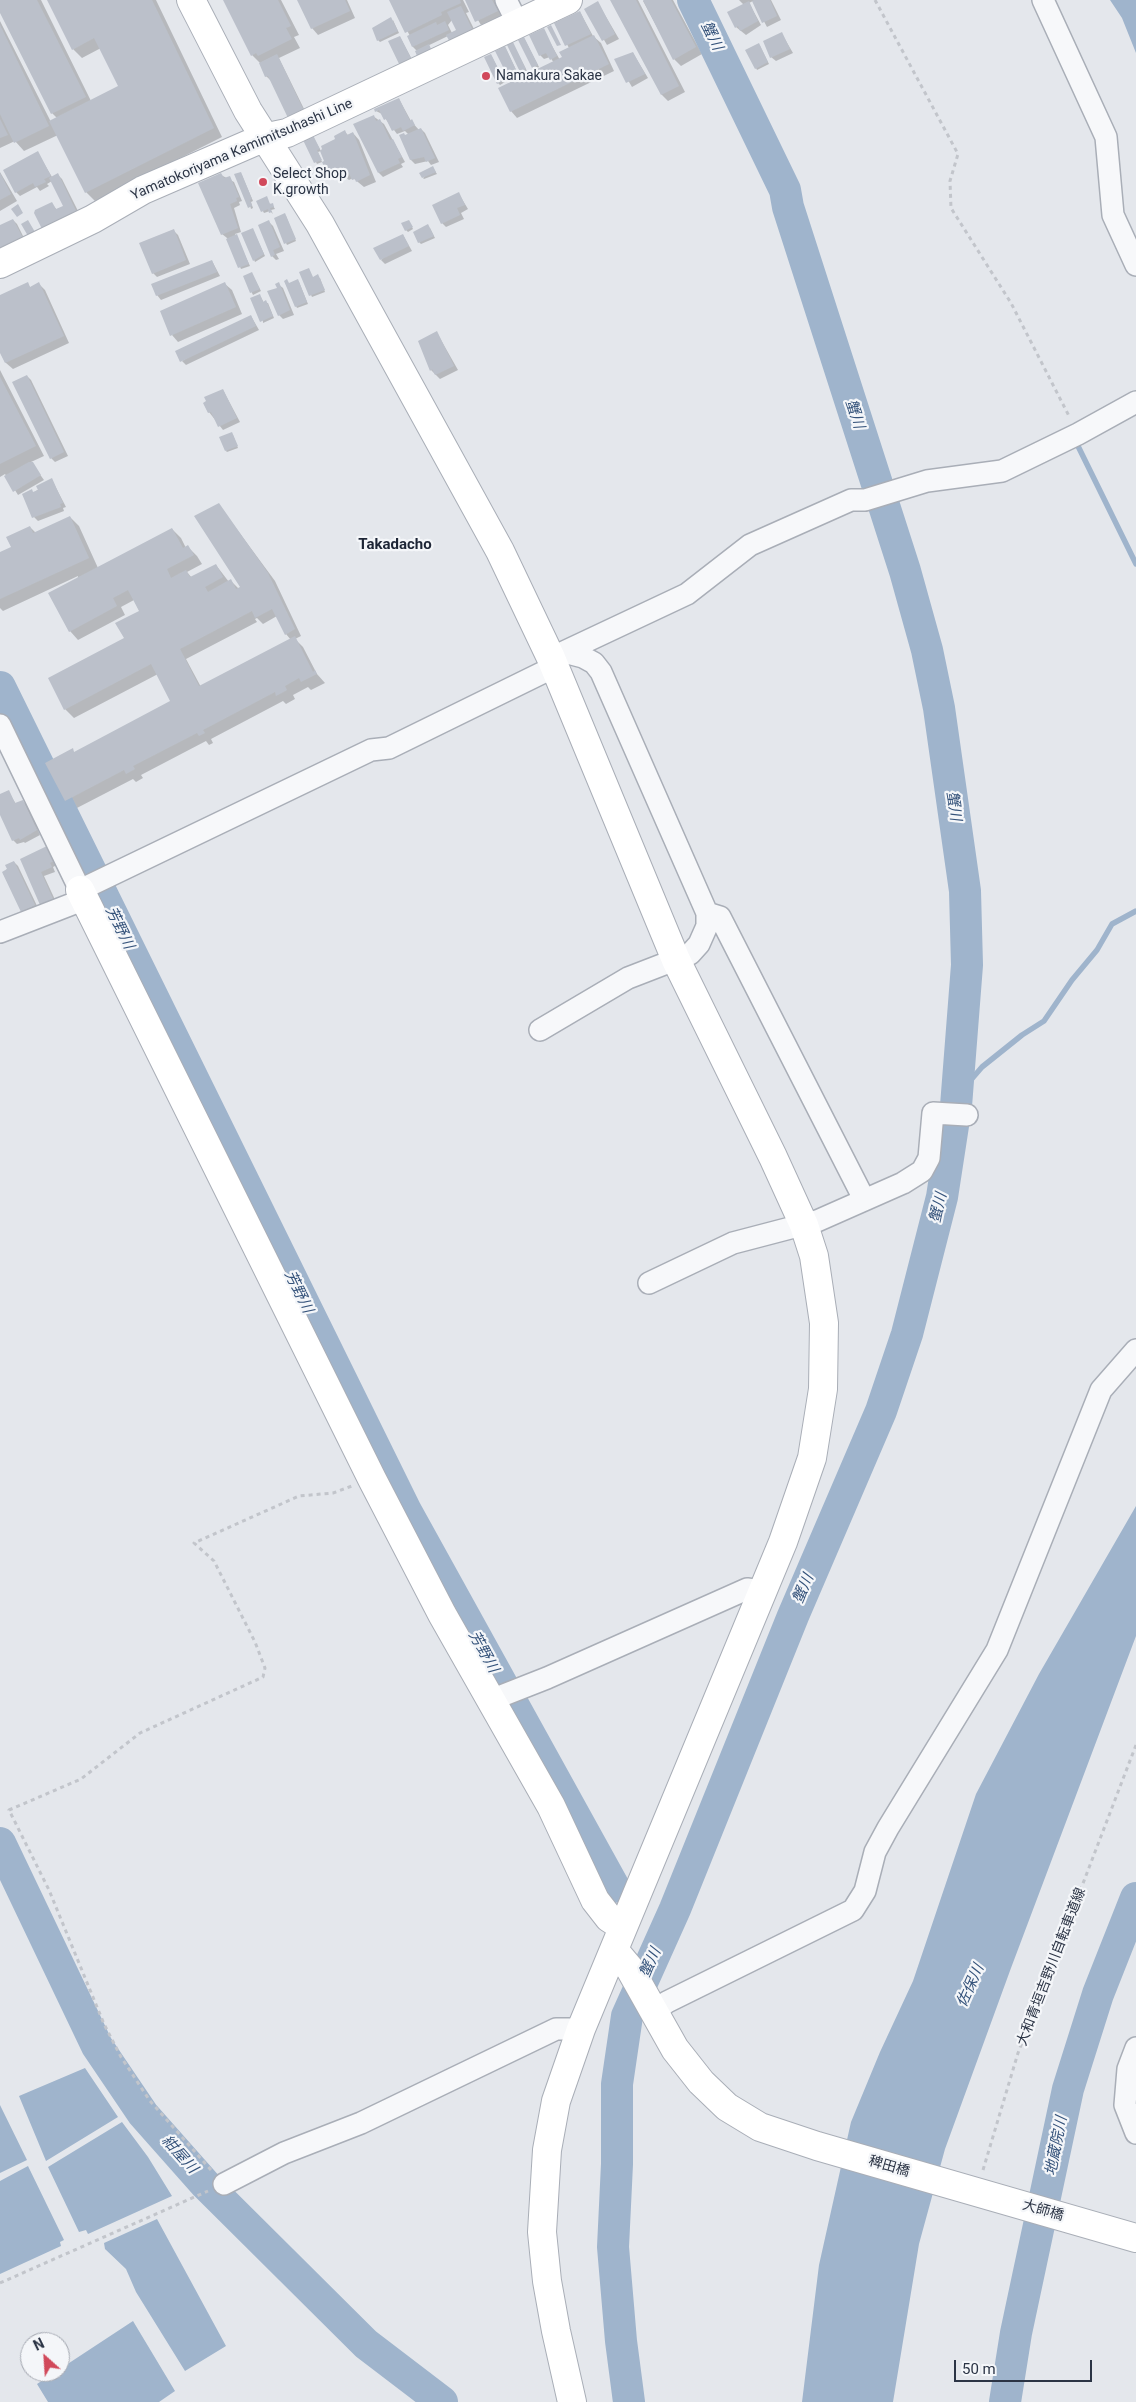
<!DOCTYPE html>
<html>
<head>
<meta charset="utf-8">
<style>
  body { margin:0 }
  #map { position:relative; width:1136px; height:2402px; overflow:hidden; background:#e4e7ec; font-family:Roboto,sans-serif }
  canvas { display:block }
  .north { position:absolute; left:20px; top:2332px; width:50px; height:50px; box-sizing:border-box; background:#f4f6f9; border:1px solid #a4a8b1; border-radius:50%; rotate:334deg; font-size:14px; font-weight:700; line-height:20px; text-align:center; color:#2b3445 }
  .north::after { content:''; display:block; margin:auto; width:18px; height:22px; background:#d1495b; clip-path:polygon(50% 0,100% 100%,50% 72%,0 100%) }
  .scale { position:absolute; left:954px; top:2360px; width:138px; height:22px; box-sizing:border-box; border:2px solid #2b3445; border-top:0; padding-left:6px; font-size:15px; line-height:18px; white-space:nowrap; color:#2b3445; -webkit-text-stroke:4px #f4f6f9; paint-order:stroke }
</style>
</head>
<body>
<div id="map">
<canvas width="1136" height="2402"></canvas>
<div class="north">N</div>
<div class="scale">50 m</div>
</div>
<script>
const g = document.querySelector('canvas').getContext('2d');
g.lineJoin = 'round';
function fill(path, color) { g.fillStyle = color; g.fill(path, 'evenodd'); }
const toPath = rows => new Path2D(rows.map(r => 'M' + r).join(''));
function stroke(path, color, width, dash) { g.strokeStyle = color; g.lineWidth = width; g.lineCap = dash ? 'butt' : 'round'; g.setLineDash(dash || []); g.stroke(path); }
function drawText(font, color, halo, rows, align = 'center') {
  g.font = font + ' Roboto,"Noto Sans JP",sans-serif'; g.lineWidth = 4.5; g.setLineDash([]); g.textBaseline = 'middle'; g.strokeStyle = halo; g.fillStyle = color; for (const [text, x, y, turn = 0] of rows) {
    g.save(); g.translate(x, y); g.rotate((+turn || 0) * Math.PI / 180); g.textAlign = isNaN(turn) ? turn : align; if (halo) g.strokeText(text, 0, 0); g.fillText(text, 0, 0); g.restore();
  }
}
const water = toPath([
  [1110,0,1136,0,1136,53,1122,18],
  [1136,1506,1136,1636,1011,1968,945,2149,919,2244,893,2402,802,2402,819,2265,851,2122,880,2052,913,1981,976,1794,1039,1674],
  [85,2068,118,2117,46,2161,19,2096],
  [0,2105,27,2160,0,2173],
  [122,2122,148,2157,172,2196,88,2234,86,2230,79,2232,48,2167],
  [28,2166,64,2240,60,2242,61,2246,0,2274,0,2181],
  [157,2219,226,2346,185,2371,136,2292,126,2269,105,2249,104,2243],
  [133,2321,175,2391,159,2402,48,2402,37,2384,55,2372,60,2372,60,2369]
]);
const shadow = toPath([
  [0,0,41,0,91,101,119,87,101,48,82,58,73,49,49,0,156,0,222,137,95,201,86,192,58,135,24,151,15,141,0,148,0,21,51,122,57,118,52,113,0,10],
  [225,0,281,0,299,35,294,37,300,48,279,58,307,115,266,76,260,63,252,55],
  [298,0,347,0,355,18,318,35,312,28],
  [391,0,463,0,469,12,466,13,479,39,448,36,417,51,413,47,408,37,410,36],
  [452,20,458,31,452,33,448,25],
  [466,0,494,0,501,16,481,25],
  [611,0,638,0,685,92,668,101,662,95],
  [646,0,673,0,702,54,681,66,674,59,643,1],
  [739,0,771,0,781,20,767,27,753,1,749,3,761,25,746,35,736,27,744,5],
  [598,3,619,39,607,45,586,9],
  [580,12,593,36,601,43,614,71,517,118,511,111,554,63,550,57,544,59,540,55,543,30,560,60,569,48,556,24],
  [393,20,399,33,380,42,378,40],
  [782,34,793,53,776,61,771,57],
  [400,37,416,67,406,71],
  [524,38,539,67,534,69,533,67],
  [513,44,527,71,523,73,522,71],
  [760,46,769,64,757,70,756,68],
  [506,49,519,76,511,80,510,78],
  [633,53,648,78,632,87,616,60],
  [491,55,505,82,500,85,498,83],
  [399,99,411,121,419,130,421,129,425,133,439,162,431,165,428,161,415,164,411,160,406,136,409,135,405,131,397,134,382,114,376,111],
  [373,116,384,124,405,162,401,164,403,167,383,177,379,173],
  [345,132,348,135,353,133,359,140,376,182,364,187,353,178,349,180,343,175,334,179,329,173,344,166,328,172,337,140],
  [313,137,321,151,318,152,322,162,317,164,305,141],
  [38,153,52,177,58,175,62,179,81,217,48,235,52,204,57,210,64,206,52,181,47,184,49,186,40,191,37,187,20,196,16,192],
  [433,168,437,174,424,179,423,178],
  [0,172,17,201,0,211],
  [241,173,253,201,251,202,253,208,251,209],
  [221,175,234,182,242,201,239,202,240,205,234,208,241,232,235,234,250,266,241,269,227,238,222,234],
  [459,194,468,209,461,213,464,219,446,227,442,223],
  [258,202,272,204,275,209,271,210,273,214,270,211,264,213],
  [286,216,296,241,287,245,286,243],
  [13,220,17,224,26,242,0,227],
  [269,222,273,226,284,251,276,254,279,259,276,260,272,256],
  [410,223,413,229,408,232,406,230],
  [430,228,435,238,421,244,419,242],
  [173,230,178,235,190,264,157,277,153,273],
  [253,230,265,256,255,262,243,234],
  [403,235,412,251,385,264,381,260],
  [212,261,220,276,161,300,157,295],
  [301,273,313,278,320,278,325,292,312,297],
  [252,274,261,291,253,295,244,277],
  [299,282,308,304,297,308,296,306],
  [27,284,31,288,39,284,45,290,69,343,13,369,6,363,0,350,0,297],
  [225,284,232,290,242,314,178,342,172,335],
  [278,284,283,288,294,315,283,319,279,315],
  [261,297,264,303,268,303,274,318,263,323],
  [251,316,259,330,186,365,182,361],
  [437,333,458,370,440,379,431,370],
  [0,370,44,456,31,462,44,480,18,495,5,474,0,477],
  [27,376,31,380,68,456,55,462,51,458],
  [223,390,240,422,223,430,209,412],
  [233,435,238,448,227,452,226,451],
  [52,480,66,507,63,508,64,511,38,521,34,517,33,493],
  [219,505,275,581,301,636,295,639,303,647,317,674,325,683,311,690,308,687,293,695,295,699,286,704,283,701,211,739,213,743,209,745,206,741,141,775,143,778,136,782,133,779,75,809,66,800,72,750,75,753,172,702,158,674,74,718,65,709,125,639,140,612,134,600,121,607,125,615,78,640,70,631,78,576,3,611,0,608,0,554,13,548,30,527,36,533,70,517,79,526,98,568,172,529,181,538,186,548,188,547,197,556,202,564,187,572,192,578,216,565,229,582,231,581,239,589,242,588],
  [277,616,286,634,291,640,201,687,186,659,257,622,255,619,257,618,263,624],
  [8,791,16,804,22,801,27,805,40,835,25,843,24,842,17,844,13,840,0,812,0,795],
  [51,852,57,865,53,867,55,872,44,876,57,904,46,908,41,904,22,859],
  [14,862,18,866,39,910,26,916,22,912,3,873]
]);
const stream = toPath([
  [1076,442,1136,564],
  [957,1096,982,1067,1022,1035,1044,1021,1072,980,1097,950,1112,924,1136,911]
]);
const river = toPath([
  [0,687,406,1511,614,1887],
  [0,1843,97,2046,143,2114,205,2184,366,2344,442,2402],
  [629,2402,621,2341,613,2247,617,2164,617,2084,627,2016,675,1909,793,1616,881,1411,907,1334,942,1197,956,1106,967,965,965,891,939,708,927,650,905,571,788,207,785,190,693,0],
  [1005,2402,1016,2333,1068,2089,1098,1994,1136,1898]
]);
const building = toPath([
  [0,0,37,0,86,97,51,114,0,13],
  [47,0,152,0,214,128,85,193,49,121,118,86,94,38,72,50],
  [223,0,278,0,291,26,286,28,292,39,258,56,256,53,251,56],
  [297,0,345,0,350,11,311,29],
  [389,0,460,0,461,3,441,12,442,15,405,33],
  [465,0,492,0,498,11,475,22],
  [610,0,636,0,679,86,661,95],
  [643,0,671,0,696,47,673,60],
  [754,0,770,0,777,16,762,23,752,1],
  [598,1,615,34,602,41,584,9],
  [749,1,758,21,740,31,738,26,735,28,727,12],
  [461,6,475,35,452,46,446,35,456,30,447,12],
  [580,11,591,34,565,46,554,23],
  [391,17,398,31,377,41,372,28],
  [445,21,449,30,412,47,407,36,436,22,437,25],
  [0,25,49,126,14,143,0,114],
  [551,25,561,45,557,46,547,27],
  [544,28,557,56,550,60,546,53,539,56,529,35],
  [782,32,790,49,770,58,763,41],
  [594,35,609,64,510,112,498,88,562,57,559,52],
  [400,36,413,62,401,68,388,41],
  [524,37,538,65,532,68,518,40],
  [513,42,526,69,520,72,507,45],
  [759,43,768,62,755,69,745,50],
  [429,44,433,54,419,61,415,51],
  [505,46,518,74,509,79,495,51],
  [633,52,645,74,626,83,614,59],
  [277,54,304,111,288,118,268,76,265,77,259,63],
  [491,54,504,80,497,84,484,57],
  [399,98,410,121,412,119,415,125,403,131,401,127,392,131,386,119,384,120,379,110,375,112,374,109],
  [374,115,376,121,380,119,390,140,393,139,402,157,398,159,400,163,378,173,353,124],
  [0,119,8,135,0,138],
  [421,128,435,158,426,162,424,157,410,160,399,135,404,133,405,135],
  [345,130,347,135,353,132,370,175,356,182,355,179,352,180,348,171,341,174,338,168,327,173,322,162,324,161,320,151,322,149,321,146,335,139,334,136],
  [313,135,320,149,317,150,322,160,314,163,303,140],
  [38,151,51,176,44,179,46,182,35,187,33,183,15,193,3,170],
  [433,166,436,172,422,178,419,173],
  [241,172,252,199,250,200,252,206,248,208,234,174],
  [0,173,11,194,0,200],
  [58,173,77,213,43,231,34,213,35,210,52,202,56,209,63,206,49,178],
  [221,173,224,178,230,176,239,197,236,198,237,201,230,204,238,228,221,235,198,183],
  [459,192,465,205,457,208,460,215,441,224,432,205],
  [267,196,270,204,273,203,274,207,270,208,272,212,269,213,268,209,261,212,256,201],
  [18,204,23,213,17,217,11,209],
  [285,213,296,239,284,244,274,218],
  [13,219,23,238,0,250,0,225],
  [28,220,35,232,28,236,21,224],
  [269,220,280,247,273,250,275,255,271,257,258,225],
  [409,220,413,227,405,231,401,223],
  [428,224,434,236,418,243,413,232],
  [253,228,264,254,253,261,241,233],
  [174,229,186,260,152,274,139,243],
  [237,234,249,264,238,268,226,239],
  [403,234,409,246,380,260,373,248],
  [212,260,217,272,156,296,151,284],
  [309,268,313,277,318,274,325,290,309,296,299,272],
  [252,272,260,289,250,293,243,276],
  [287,279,289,283,298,279,307,302,295,307,284,281],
  [28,282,30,287,39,282,64,336,5,363,0,353,0,295],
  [225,282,236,307,170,336,160,311],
  [279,282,290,310,278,316,267,291,277,288,275,284],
  [260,294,263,302,266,300,273,316,260,322,250,298],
  [251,315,256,326,180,362,175,351],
  [437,331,454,366,435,375,432,369,430,371,418,341],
  [27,375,64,452,50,459,12,382],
  [0,377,36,446,0,464],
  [223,389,237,418,218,427,211,412,208,413,203,403,206,401,204,397],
  [232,432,238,446,225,451,219,437],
  [29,462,33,462,41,475,13,492,4,476],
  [52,478,63,503,60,504,61,507,32,518,22,494,32,489,33,492,38,490,36,486],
  [219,503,268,573,295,629,285,635,272,609,255,618,252,611,180,649,199,686,295,636,313,672,315,670,317,674,301,682,299,678,285,686,287,690,276,696,275,692,203,730,205,733,199,736,197,733,133,766,135,769,126,774,124,770,65,801,45,763,73,748,74,752,170,701,151,664,64,710,48,678,124,638,115,623,139,611,128,590,113,598,117,606,69,632,48,593,172,528,183,548,188,545,194,555,167,569,171,578,186,570,190,577,216,564,223,577,205,587,208,592,231,579,236,589,240,587,194,516],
  [70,516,89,558,0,599,0,552,11,547,6,537,30,526,33,533],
  [9,790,15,803,23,800,37,830,20,840,19,838,12,841,0,815,0,794],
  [47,846,54,861,50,863,52,867,41,872,53,899,40,905,20,859],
  [14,861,35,905,21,912,2,872,7,869,5,865]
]);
const path = toPath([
  [875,0,958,154,950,181,951,208,1011,303,1070,418],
  [211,2170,150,2101,121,2057,104,2024,49,1890,9,1810,81,1779,140,1733,263,1677,265,1668,255,1642,214,1561,194,1543,299,1496,333,1493,352,1486],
  [983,2170,1018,2053,1136,1745],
  [0,2283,208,2191]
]);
const street = toPath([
  [506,0,518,24],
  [1043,0,1106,137,1113,215,1136,265],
  [551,658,687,594,750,545,851,500,865,500,927,481,1002,471,1078,434,1136,402],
  [0,725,80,890,371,750,389,748,554,667],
  [707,913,720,917,864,1199],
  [0,932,85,899],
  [540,1030,628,978,690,954,699,944,707,926,707,913,601,672,594,663,583,657,564,652],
  [649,1283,733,1243,817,1221,903,1183,922,1171,929,1158,933,1113,967,1115],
  [491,1700,547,1678,747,1589,762,1591],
  [655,2011,667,2002,853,1910,865,1891,875,1852,888,1828,997,1650,1101,1390,1136,1350],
  [1136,2048,1128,2069,1125,2105,1136,2133],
  [224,2184,284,2153,361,2123,556,2029,581,2029]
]);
const secondary = toPath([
  [191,0,248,111,320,224,500,551,551,658,676,960,773,1157,804,1225,814,1256,824,1323,823,1389,812,1458,783,1542,581,2029,556,2101,547,2150,542,2232,547,2281,556,2331,572,2402],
  [0,264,93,219,143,190,263,138,287,133,568,0],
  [80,890,372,1479,442,1614,551,1806,595,1900,609,1918,623,1927],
  [614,1950,630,1969,675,2049,701,2082,727,2107,760,2127,817,2146,1136,2238]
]);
const markers = [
  [486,76,5,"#d1495b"],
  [263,182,5,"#d1495b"]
];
const poiNames = [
  ["Namakura Sakae",496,76],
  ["Select Shop",273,174],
  ["K.growth",273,190]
];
const streetNames = [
  ["Yamatokoriyama Kamimitsuhashi Line",242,150,-23],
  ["大和青垣吉野川自転車道線",1052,1967,-69],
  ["稗田橋",889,2167,16],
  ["大師橋",1043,2211,16]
];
const waterNames = [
  ["蟹川",711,36,64],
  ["蟹川",854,414,72],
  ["蟹川",953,806,82],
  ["芳野川",119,928,64],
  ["蟹川",939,1208,-77],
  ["芳野川",298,1292,64],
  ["蟹川",804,1589,-67],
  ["芳野川",483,1652,61],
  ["蟹川",651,1963,-66],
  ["佐保川",971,1986,-66],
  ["地蔵院川",1057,2146,-79],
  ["紺屋川",179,2155,48]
];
const neighbourhoodNames = [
  ["Takadacho",395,545]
];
fill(water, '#9fb4cc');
fill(shadow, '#0003');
stroke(stream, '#9fb4cc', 5.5);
stroke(river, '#9fb4cc', 32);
fill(building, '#bbc0ca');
stroke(street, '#a9aeb7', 24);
stroke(secondary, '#a9aeb7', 30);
stroke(path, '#c2c5cb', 3, [4, 4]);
stroke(street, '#f7f8fa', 21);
stroke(secondary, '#fff', 28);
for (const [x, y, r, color] of markers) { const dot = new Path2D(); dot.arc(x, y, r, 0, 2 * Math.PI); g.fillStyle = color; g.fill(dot); stroke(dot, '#f4f6f9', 2); }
drawText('14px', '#2b3445', '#f4f6f9', poiNames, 'left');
drawText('14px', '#2b3445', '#f4f6f9', streetNames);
drawText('italic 15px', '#34527a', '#f4f6f9', waterNames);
drawText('bold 15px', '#1d2536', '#f4f6f9', neighbourhoodNames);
</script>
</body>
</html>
